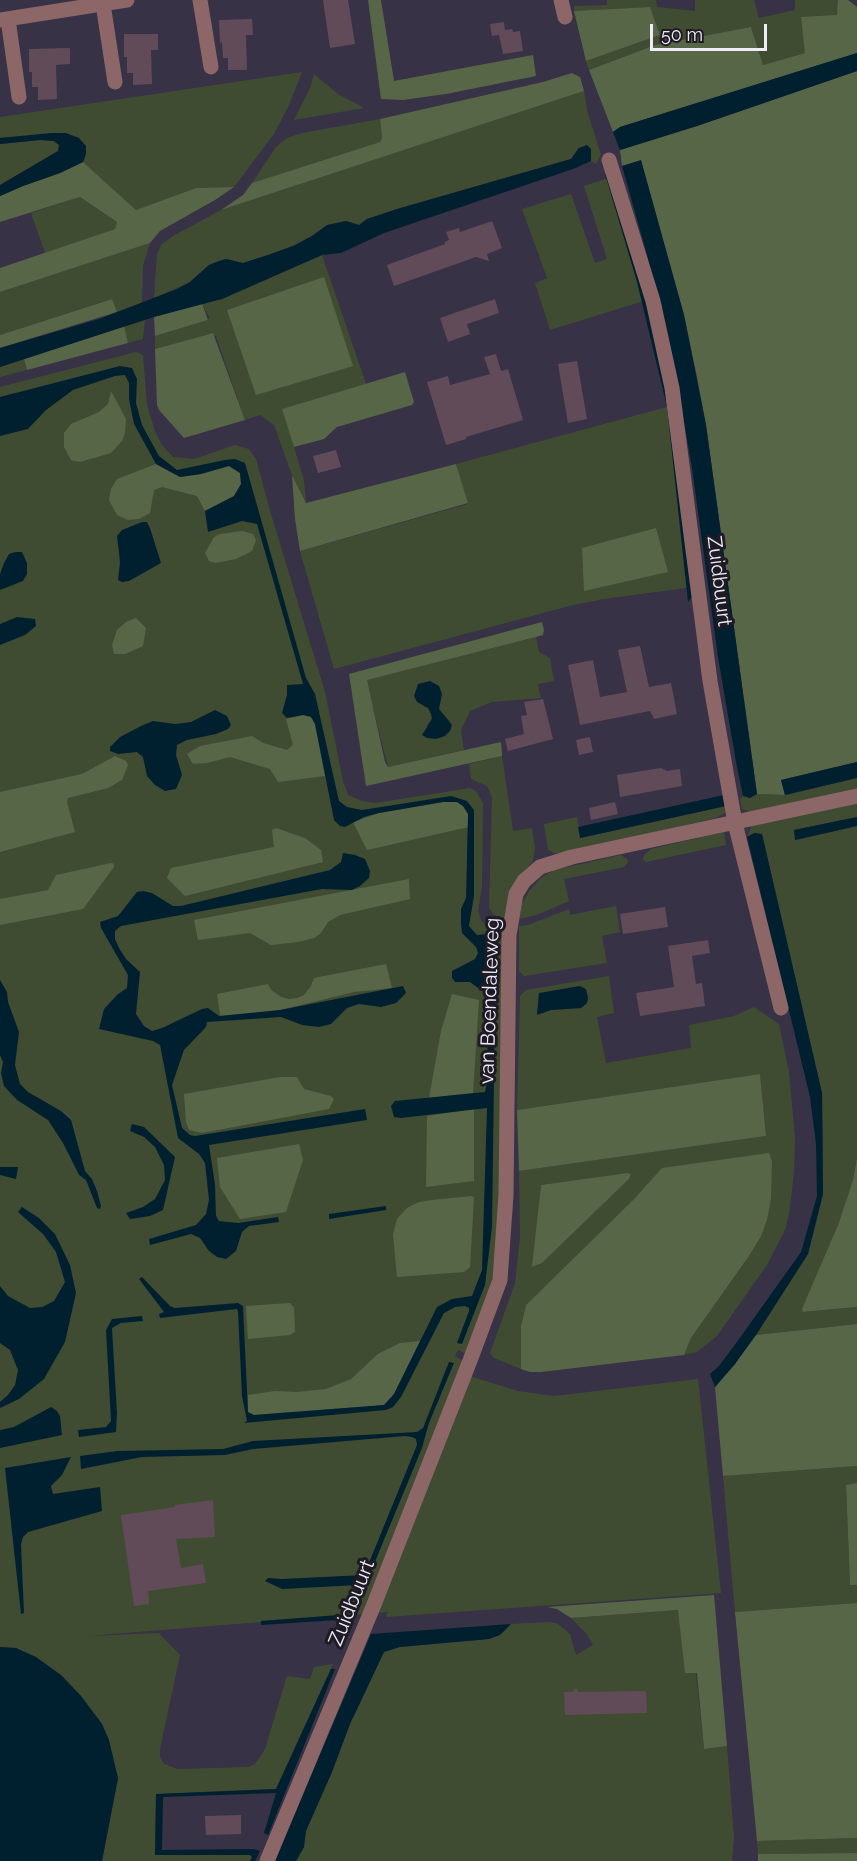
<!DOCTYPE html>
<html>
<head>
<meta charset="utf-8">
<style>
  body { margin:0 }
  #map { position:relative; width:857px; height:1861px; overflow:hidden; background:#373246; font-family:Raleway,sans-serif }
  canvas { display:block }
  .scale { position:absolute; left:650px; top:24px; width:117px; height:27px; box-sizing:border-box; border:3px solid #efecf9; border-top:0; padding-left:8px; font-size:18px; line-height:21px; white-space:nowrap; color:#efecf9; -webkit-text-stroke:4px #1e1b24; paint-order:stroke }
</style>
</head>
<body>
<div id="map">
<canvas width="857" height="1861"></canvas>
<div class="scale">50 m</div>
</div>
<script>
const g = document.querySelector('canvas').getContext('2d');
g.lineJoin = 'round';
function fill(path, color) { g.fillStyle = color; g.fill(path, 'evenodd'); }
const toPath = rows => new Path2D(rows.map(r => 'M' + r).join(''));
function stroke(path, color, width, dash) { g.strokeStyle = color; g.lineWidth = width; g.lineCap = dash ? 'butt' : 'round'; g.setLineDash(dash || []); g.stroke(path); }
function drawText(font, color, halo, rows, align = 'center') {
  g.font = font + ' Raleway,sans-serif'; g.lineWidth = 6; g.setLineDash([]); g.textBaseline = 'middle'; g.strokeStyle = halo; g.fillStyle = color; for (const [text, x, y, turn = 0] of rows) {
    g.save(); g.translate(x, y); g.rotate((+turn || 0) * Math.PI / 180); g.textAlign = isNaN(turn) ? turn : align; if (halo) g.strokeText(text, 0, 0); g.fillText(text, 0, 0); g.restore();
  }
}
const green = toPath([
  [607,0,656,0,657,7,695,11,695,0,754,0,759,18,795,10,795,0,838,0,838,15,805,53,763,65,751,27,655,45,589,70,586,61,660,35,650,7,574,11,574,6,607,5],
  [302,72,289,105,274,134,234,187,196,188,136,210,83,162,86,154,66,133,0,138,0,117],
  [314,74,338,94,364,108,294,120,310,88],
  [584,91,587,110,601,155,596,164,591,161,591,149,578,148,571,159,397,209,367,219,359,225,346,221,327,225,312,236,293,246,268,255,243,263,226,259,219,261,209,265,190,282,154,298,157,254,161,245,173,236,221,210],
  [380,119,382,138,380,142,252,183,276,147,287,138,302,133],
  [40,140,54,141,59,145,58,151,0,185,0,144],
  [608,178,644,301,550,330,535,283,547,278,522,209,571,194,595,263,607,259,584,186],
  [80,197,117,222,115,229,45,253,31,213],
  [150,243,143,266,142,303,117,312,111,299,0,335,0,292],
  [322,255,366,384,283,409,304,481,306,503,292,475,274,425,260,415,245,420,216,336,209,334,155,349,155,336,208,320,209,317,202,303,222,299],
  [145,320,143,339,128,343,124,326],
  [136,352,143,355,147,405,155,431,162,445,173,457,194,459,235,445,249,449,256,459,271,514,325,692,343,781,348,795,362,801,375,803,470,788,476,791,483,803,482,886,478,911,481,920,486,926,502,932,499,1227,495,1272,466,1354,458,1350,455,1356,465,1362,460,1373,518,1391,554,1396,698,1379,721,1593,386,1617,388,1612,347,1615,88,1636,159,1633,180,1655,160,1749,160,1757,164,1764,178,1769,249,1767,255,1764,265,1749,287,1676,310,1679,314,1667,333,1664,276,1789,156,1794,155,1855,250,1855,252,1857,250,1861,102,1861,118,1779,102,1724,81,1696,61,1675,16,1648,0,1647,0,387],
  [24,359,27,370,0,377,0,367],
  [667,407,693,587,604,599,573,605,334,669,300,551,468,504,456,464],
  [536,637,539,652,550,658,554,681,538,684,541,698,492,702,470,711,461,730,464,750,388,767,366,680],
  [438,705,440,712,450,721,426,727,432,718,431,713,428,708,423,706],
  [502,756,513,831,532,828,535,848,533,861,520,876,505,918,494,915,489,908,492,798,487,786,471,779,469,764],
  [857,778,857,789,751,812,742,809,740,799,743,796,750,798,757,794,785,795],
  [857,803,857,817,794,830,796,840,857,826,857,1158,853,1180,838,1225,804,1312,857,1307,857,1324,756,1335,808,1254,823,1194,823,1143,822,1093,762,834,754,833,747,837,752,825],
  [726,806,726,812,716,818,564,853,554,853,548,850,544,824,577,817,581,838],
  [724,832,726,845,646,862,643,859,644,855,651,849],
  [621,855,627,859,628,862,624,867,564,879,569,901,537,915,519,919,522,904,529,891,541,878,554,870],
  [616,906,620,932,602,936,607,963,524,976,519,971,519,926,528,925,569,909,570,915],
  [609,976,614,1013,597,1017,606,1063,691,1048,689,1025,734,1016,754,1007,779,1024,789,1072,795,1138,794,1172,789,1215,785,1230,767,1265,717,1336,697,1352,684,1355,691,1338,749,1256,767,1220,662,1168,634,1199,526,1305,521,1326,521,1369,494,1358,490,1353,515,1283,520,1237,519,1171,766,1136,760,1074,517,1110,520,996,526,990],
  [580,986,588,998,587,1003,581,1008,551,1010,537,1014,539,994],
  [627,1173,631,1174,629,1179,542,1263,533,1267,541,1185],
  [857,1466,857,1483,846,1486,850,1585,857,1585,857,1603,735,1612,723,1476],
  [679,1610,685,1672,696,1673,704,1749,727,1746,734,1838,732,1861,296,1861,304,1847,305,1832,332,1772,350,1724,384,1652,400,1647,489,1639,503,1632,511,1624,550,1622,558,1624,570,1634,576,1655,593,1645,586,1633,571,1618],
  [857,1838,857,1853,758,1854,757,1841]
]);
const forest = toPath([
  [368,0,381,0,394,81,533,55,536,76,446,94,403,100,381,99],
  [838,0,848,0,857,7,857,53,620,127,613,132,589,70,655,45,751,27,763,65,805,53,801,17,837,15],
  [650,7,660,35,586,61,574,11],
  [857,71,857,762,781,780,785,795,757,794,706,425,697,377,684,315,641,161,622,166,620,150,697,126],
  [572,73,580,77,584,91,221,210,243,195,252,183,380,142,382,138,380,119,543,82],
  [83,162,136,210,196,188,234,187,215,200,160,231,150,243,0,292,0,268,115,229,117,222,80,197,0,222,0,196,23,186,60,173],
  [324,277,353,366,256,395,227,310],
  [112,299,117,312,0,348,0,335],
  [202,303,208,320,155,336,154,317],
  [124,326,128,343,27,370,24,359],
  [213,333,245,420,184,438,159,410,157,405,155,349],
  [405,372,414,402,412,405,337,427,324,439,294,447,282,409],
  [111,391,126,419,125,433,122,441,111,453,80,462,71,460,64,447,64,433,71,424,99,412,108,404],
  [156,464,180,477,201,474,229,466,240,473,241,484,234,496,205,511,197,496,162,487,154,490,150,513,139,519,128,520,117,515,109,500,111,489,117,479],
  [456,464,468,503,300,551,295,519,292,475,306,503],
  [656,528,668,572,584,591,582,548],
  [242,531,253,534,256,540,252,551,236,559,215,563,209,561,205,553,214,537,220,534],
  [136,618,146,628,143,646,125,654,114,654,112,645,117,630,126,622],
  [542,622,544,630,543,635,536,637,367,680,385,762,388,767,501,742,502,753,502,756,366,786,349,674],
  [303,715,311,716,315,724,325,776,278,782,270,769,230,757,207,763,193,764,187,754,200,746,252,736,263,743,287,750,293,745,286,719],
  [115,756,126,761,128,765,122,780,108,788,68,798,67,802,75,832,0,852,0,792,82,774],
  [443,802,457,802,463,806,468,814,469,827,367,850,353,822,379,813],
  [276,828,305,838,321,850,323,862,185,896,167,878,171,868,274,847,272,830],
  [111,863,114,864,114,867,83,909,0,925,0,899,48,890,56,875],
  [409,879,410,899,340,915,328,922,321,933,314,938,298,942,271,945,250,933,198,940,194,920],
  [386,964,392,988,354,992,280,1010,221,1021,217,994,268,984,271,990,281,997,289,999,297,998,304,995,311,986,314,978],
  [452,994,479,1000,473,1093,429,1098,441,1031],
  [760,1074,766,1136,519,1171,517,1110],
  [280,1077,297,1077,304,1089,331,1096,334,1099,329,1109,202,1133,189,1130,186,1122,184,1094],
  [474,1109,474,1181,426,1187,427,1116],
  [299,1144,303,1160,286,1212,240,1219,220,1187,217,1158],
  [769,1153,772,1161,771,1198,767,1220,761,1236,749,1256,691,1338,684,1355,541,1372,530,1372,521,1369,521,1326,526,1305,634,1199,662,1168],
  [857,1158,857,1307,803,1312,802,1309,838,1225,853,1180],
  [627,1173,631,1174,629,1179,542,1263,532,1267,541,1185],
  [472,1196,474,1198,470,1267,464,1272,397,1277,393,1234,397,1219,407,1208,419,1202,432,1200],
  [290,1303,294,1308,295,1332,290,1335,248,1339,246,1306],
  [857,1324,857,1466,723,1476,715,1387,735,1364,750,1341,756,1335],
  [420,1341,394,1394,385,1405,254,1415,248,1412,248,1395,275,1391,297,1392,326,1389,351,1379,378,1354,400,1343],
  [857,1483,857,1585,850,1585,846,1485],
  [714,1595,727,1746,704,1749,697,1673,685,1673,678,1610,571,1618,557,1609,547,1607],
  [857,1603,857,1838,757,1841,735,1612],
  [857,1853,857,1861,758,1861,758,1854]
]);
const water = toPath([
  [857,53,857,71,697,126,620,150,613,132,620,127],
  [51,133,66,133,79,138,86,146,86,154,83,162,60,173,23,186,0,196,0,185,58,151,59,145,54,141,40,140,0,144,0,138],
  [587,145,591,149,591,161,573,169,384,233,341,253,322,255,222,299,154,317,0,367,0,348,99,319,177,289,190,282,209,265,219,261,226,259,243,263,268,255,293,246,312,236,327,225,346,221,359,225,367,219,397,209,571,159,579,148],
  [641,160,684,315,706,425,757,794,750,798,743,796,736,762,718,657,692,468,675,371,647,255,622,166],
  [609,173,644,291,668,393,693,595,688,602,667,407,637,282,605,174],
  [120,366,132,368,137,379,136,403,142,425,159,456,177,470,225,460,235,459,245,463,306,678,315,694,339,801,347,807,362,810,451,796,467,801,474,810,474,896,469,926,477,935,496,933,492,1227,485,1285,462,1344,457,1343,469,1311,469,1308,465,1306,455,1307,444,1313,401,1397,393,1407,386,1410,244,1423,247,1421,242,1396,238,1312,237,1309,160,1318,159,1314,164,1312,139,1279,142,1277,170,1306,175,1308,238,1303,243,1306,248,1412,254,1415,384,1405,394,1394,437,1307,452,1299,472,1296,482,1270,487,1108,401,1118,394,1117,391,1106,395,1101,485,1092,487,1082,488,1005,485,993,470,982,455,982,452,978,452,971,475,959,478,953,476,947,462,933,461,924,461,909,466,898,468,814,463,806,457,802,443,802,379,813,364,817,345,827,340,826,334,820,315,724,311,717,303,715,287,718,282,713,287,695,287,685,303,684,257,524,242,521,208,532,205,511,234,496,241,484,240,473,229,466,201,474,180,477,156,464,134,424,129,399,129,383,125,375,115,376,73,390,46,410,28,429,0,436,0,397],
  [142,522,147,522,150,528,161,563,129,581,122,582,118,580,120,562,117,536,122,530],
  [15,552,22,552,27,563,27,574,23,581,0,590,0,574,4,563,9,554],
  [17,617,35,619,36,626,25,635,0,645,0,624],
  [430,681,439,686,442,694,439,709,452,725,450,731,445,736,436,739,427,738,422,735,432,719,431,714,428,708,417,702,414,696,418,684],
  [215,710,227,716,231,725,228,729,216,734,187,740,177,745,176,755,182,775,176,789,165,791,155,785,147,776,143,757,137,752,118,754,110,751,110,747,120,737,141,726,153,721,175,724,191,722],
  [857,762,857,778,785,795,781,780],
  [724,795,726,806,580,838,578,827],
  [857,817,857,826,795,840,794,830],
  [754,833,762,834,822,1093,823,1194,808,1254,756,1335,735,1364,715,1387,710,1374,719,1366,742,1335,801,1252,817,1196,816,1144,810,1097,747,837],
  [343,853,355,855,365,859,370,871,369,878,360,886,352,890,322,889,121,926,115,931,115,939,119,948,126,959,140,972,136,1014,144,1026,152,1031,162,1028,202,1009,208,1008,219,1016,280,1010,403,986,406,993,396,1003,381,1007,359,1004,347,1008,331,1024,319,1027,302,1025,281,1017,207,1022,206,1027,184,1050,172,1085,182,1128,190,1135,195,1136,365,1109,367,1120,209,1145,215,1185,216,1216,219,1221,238,1223,278,1217,279,1222,249,1226,242,1232,236,1251,226,1259,217,1257,209,1251,200,1238,191,1234,150,1245,149,1239,196,1225,206,1214,209,1200,205,1163,199,1154,178,1138,160,1045,153,1041,99,1029,104,1009,118,994,127,988,128,975,101,928,100,922,118,916,137,892,143,891,152,893,173,906,181,906,330,870,341,862],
  [0,980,7,992,8,1002,19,1032,15,1065,20,1084,28,1092,61,1111,71,1120,85,1171,92,1179,97,1191,101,1206,100,1209,97,1208,86,1180,79,1175,63,1143,48,1120,17,1100,4,1086,1,1073,3,1062,0,1055],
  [580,986,586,989,588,998,587,1003,581,1008,551,1010,537,1015,539,993],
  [132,1124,144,1127,175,1157,163,1210,150,1216,130,1219,126,1213,143,1207,155,1199,165,1180,164,1165,155,1147,144,1137,130,1131],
  [0,1167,18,1167,16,1179,0,1175],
  [386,1206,386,1210,329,1219,329,1214],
  [22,1207,39,1218,55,1234,70,1265,76,1293,65,1342,44,1379,19,1399,0,1408,0,1402,8,1395,15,1385,18,1370,10,1350,0,1343,0,1286,8,1296,30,1308,42,1307,54,1301,65,1282,56,1252,43,1234,18,1212],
  [142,1316,143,1321,121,1323,112,1328,117,1413,116,1432,79,1437,78,1430,106,1427,111,1421,106,1330,112,1319],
  [449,1362,454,1363,429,1423,422,1448,367,1581,363,1586,356,1615,347,1619,345,1622,343,1644,339,1643,341,1622,337,1620,261,1625,261,1621,351,1614,360,1588,359,1585,282,1589,265,1581,268,1578,282,1579,364,1575,417,1445,416,1439,412,1437,405,1436,253,1449,225,1455,142,1457,81,1469,80,1456,117,1451,223,1449,253,1441,417,1432,423,1428],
  [51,1407,57,1411,60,1416,62,1435,0,1448,0,1430,14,1427],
  [71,1457,62,1475,51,1486,53,1494,100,1487,102,1511,28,1532,23,1537,21,1544,24,1613,21,1614,5,1468],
  [511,1624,500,1635,489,1639,400,1647,384,1652,350,1724,332,1772,306,1831,304,1847,296,1861,275,1861,371,1634],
  [0,1647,16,1648,36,1657,61,1675,81,1696,102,1724,109,1740,118,1778,102,1861,0,1861],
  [331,1669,335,1669,268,1835,264,1833,276,1793,163,1797,162,1850,254,1849,260,1851,255,1861,250,1861,252,1857,250,1855,155,1855,156,1794,276,1789]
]);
const building = toPath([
  [323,0,348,0,355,44,330,48],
  [252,19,253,35,246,35,247,70,228,70,228,58,223,58,222,42,220,43,219,20],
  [504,22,505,30,512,29,513,32,520,31,523,51,503,54,499,35,492,36,490,24],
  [124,34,158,34,158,50,151,50,152,84,133,85,133,73,127,73,127,57,124,57],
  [70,48,70,64,56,65,57,99,38,100,38,87,32,87,32,72,29,72,29,49],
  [492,221,502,248,487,254,489,261,476,257,394,286,387,265,445,244,445,242,449,240,446,232,459,228,460,232],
  [495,299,499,313,467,324,470,334,448,342,440,318],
  [496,354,501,371,508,369,523,420,466,437,466,439,446,445,427,382,448,376,450,385,490,374,484,357],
  [577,361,587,419,568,423,558,364],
  [336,450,341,467,318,473,313,456],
  [640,646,649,687,671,683,677,714,654,719,650,711,580,725,568,665,593,660,600,697,627,692,618,650],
  [543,699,553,739,508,751,505,739,524,734,521,716,527,715,524,702],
  [590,737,593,752,579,755,576,740],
  [661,768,667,771,680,769,682,786,620,797,617,775],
  [615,802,618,814,591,820,589,808],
  [665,907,668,927,623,934,620,914],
  [708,940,710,953,692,956,696,984,702,983,705,1006,640,1016,636,993,674,987,668,946],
  [213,1500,215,1537,176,1539,181,1568,203,1564,206,1583,148,1591,149,1604,134,1606,121,1515,175,1507,175,1505],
  [576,1688,579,1692,646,1691,647,1713,565,1715,564,1692,572,1692],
  [241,1815,241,1834,206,1835,205,1816]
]);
const minor = toPath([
  [200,0,211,67],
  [561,0,565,17],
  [103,4,115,82],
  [8,19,19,97],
  [0,20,127,0],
  [609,160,653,301,672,388,710,681,735,823,781,1008],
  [267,1861,373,1607,471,1358,500,1280,506,1195,509,935,516,894,524,881,540,867,572,857,857,796]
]);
const streetNames = [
  ["Zuidbuurt",719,581,83],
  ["van Boendaleweg",490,1001,-88],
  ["Zuidbuurt",352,1603,-68]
];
fill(green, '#404c32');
fill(forest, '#586648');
fill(water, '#00202f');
fill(building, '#614b59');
stroke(minor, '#8d6768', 15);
drawText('20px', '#efecf9', '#1e1b24', streetNames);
</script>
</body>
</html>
